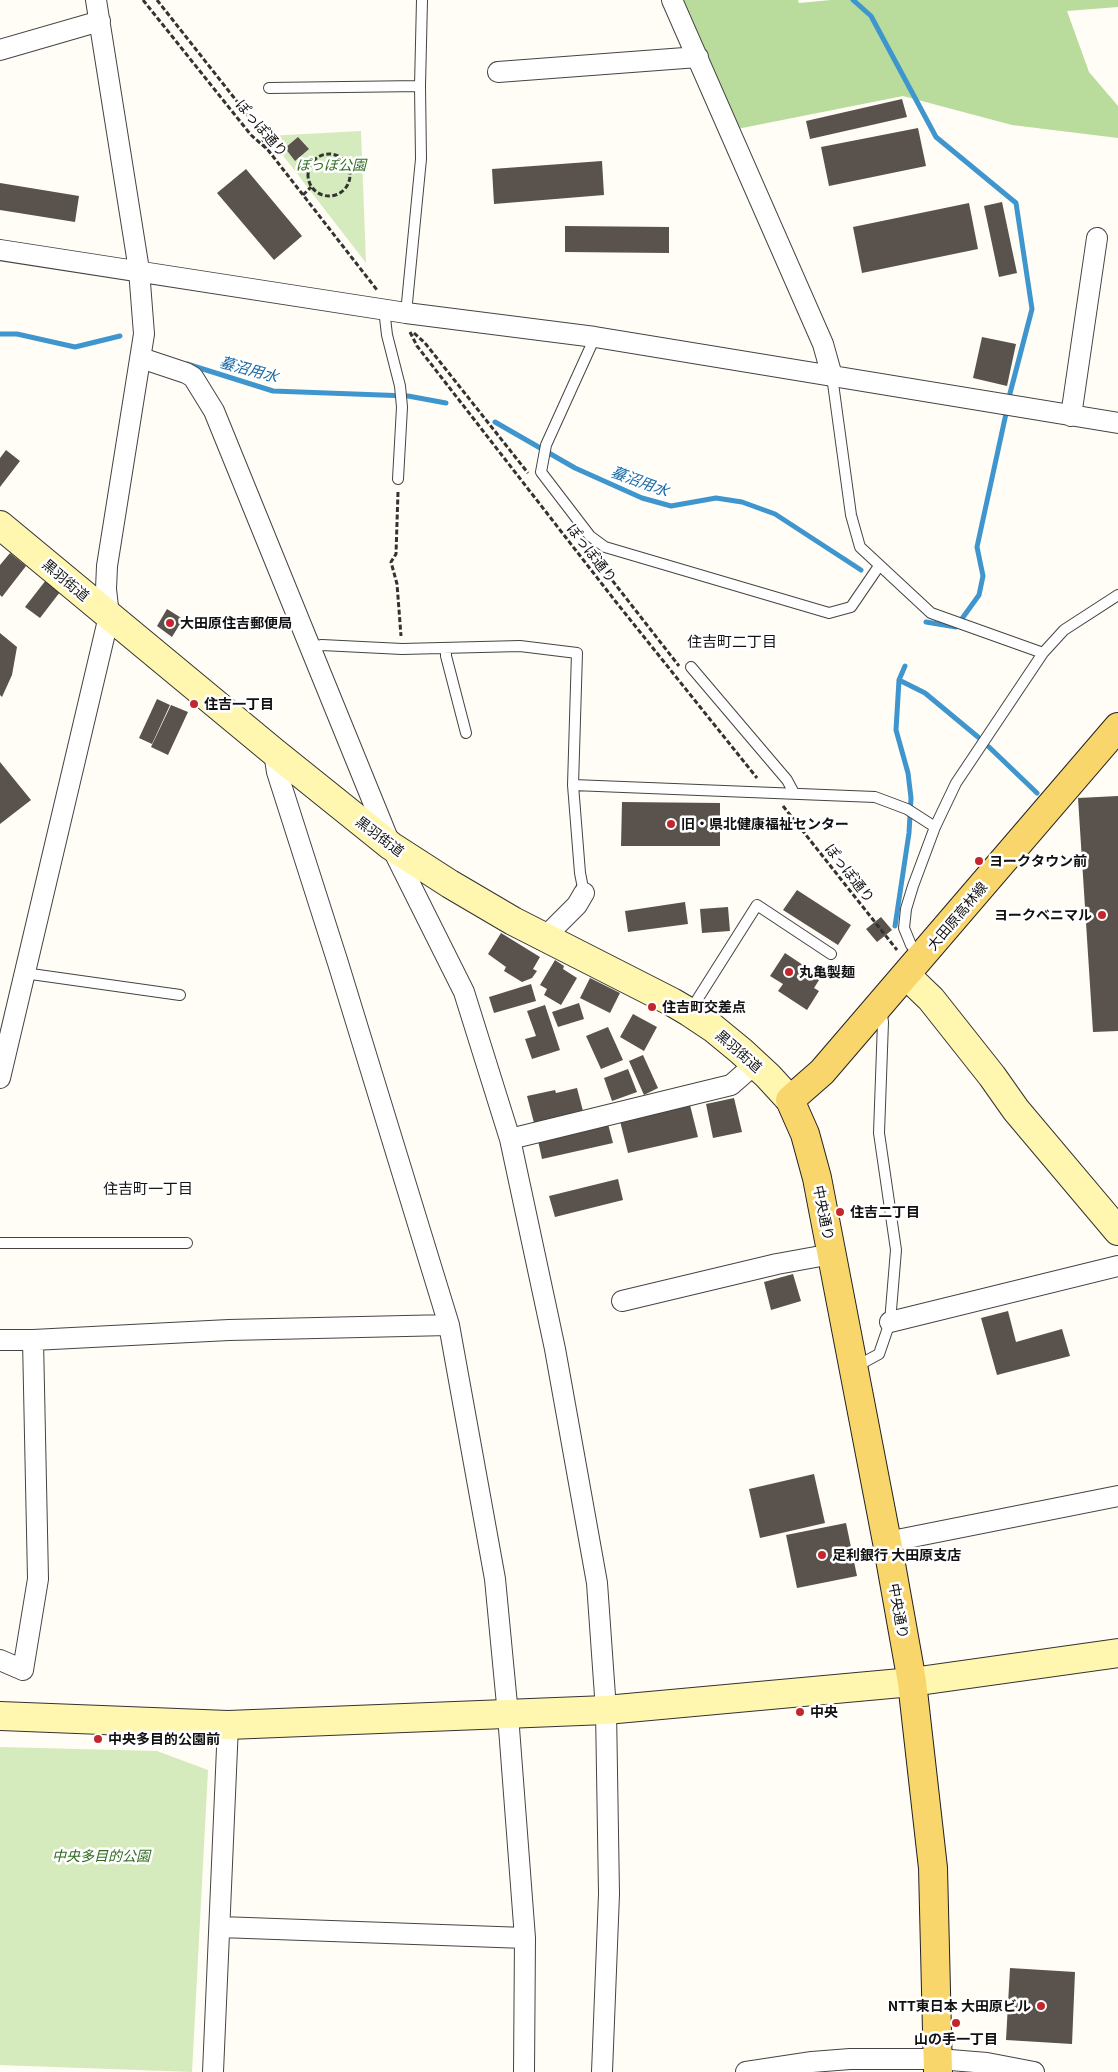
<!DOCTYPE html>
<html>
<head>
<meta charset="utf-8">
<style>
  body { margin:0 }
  canvas { display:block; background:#fffdf5 }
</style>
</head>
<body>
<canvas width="1118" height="2072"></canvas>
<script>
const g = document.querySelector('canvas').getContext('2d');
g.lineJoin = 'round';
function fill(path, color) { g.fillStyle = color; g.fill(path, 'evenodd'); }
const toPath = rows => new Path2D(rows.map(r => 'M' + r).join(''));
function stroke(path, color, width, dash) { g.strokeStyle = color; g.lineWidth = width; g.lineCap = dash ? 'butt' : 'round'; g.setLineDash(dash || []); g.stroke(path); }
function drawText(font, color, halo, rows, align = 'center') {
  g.font = font + ' Georgia,"Noto Sans JP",serif'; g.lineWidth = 5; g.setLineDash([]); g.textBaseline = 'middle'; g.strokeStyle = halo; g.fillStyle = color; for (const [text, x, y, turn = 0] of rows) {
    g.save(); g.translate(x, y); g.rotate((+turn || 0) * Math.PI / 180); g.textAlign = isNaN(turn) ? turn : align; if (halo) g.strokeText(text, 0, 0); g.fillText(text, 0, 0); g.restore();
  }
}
const green = toPath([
  [361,131,366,263,268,136],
  [0,1747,157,1751,208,1770,192,2072,0,2065]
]);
const forest = toPath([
  [679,0,798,0,799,3,831,0,1118,0,1118,7,1067,11,1089,72,1118,106,1118,138,1012,125,903,96,737,129]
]);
const stream = toPath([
  [853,0,871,16,936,137,1016,203,1032,309,1008,401],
  [0,334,17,334,75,347,120,336],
  [187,364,273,391,408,396,446,403],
  [495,422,575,468,642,498,671,506,716,498,742,502,775,514,861,570],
  [926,622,956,627,979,595,983,576,977,547,1007,409],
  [899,680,925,693,978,737],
  [989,747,1037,793],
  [895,926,909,833,911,798,908,773,896,730,899,680,905,666]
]);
const building = toPath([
  [902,99,907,117,810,139,806,121],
  [918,128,926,166,829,186,821,147],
  [298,137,309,149,295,161,285,148],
  [602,161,604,195,494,204,492,169],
  [246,169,302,236,274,260,217,193],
  [0,183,79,196,75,222,0,210],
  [1002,202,1017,273,999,277,984,206],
  [969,203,978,249,862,273,853,227],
  [565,226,669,227,669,253,565,252],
  [982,337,1016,344,1007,386,973,378],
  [6,450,20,461,0,487,0,458],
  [10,553,26,566,2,597,0,595,0,565],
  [46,580,60,592,40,618,25,607],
  [167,609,183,619,172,637,157,626],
  [0,633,17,647,12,675,2,697,0,695],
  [157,699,170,705,152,744,139,738],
  [171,705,188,712,168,755,151,747],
  [0,762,31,800,0,824],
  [1118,796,1118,1031,1093,1032,1078,798],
  [622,802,720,803,720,846,621,846],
  [797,890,851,925,838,945,783,910],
  [685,902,688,924,628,932,625,911],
  [728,907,730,931,702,933,700,909],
  [881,917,892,930,877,942,866,929],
  [501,933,540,957,533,969,537,971,532,978,522,982,504,971,506,967,488,954],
  [785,953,821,977,814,988,819,991,807,1010,778,991,783,984,770,976],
  [555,960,564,966,563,969,577,978,561,1005,544,995,547,989,540,985],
  [590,978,620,993,610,1013,580,998],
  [531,984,536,1001,494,1013,489,997],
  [579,1003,584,1019,558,1027,552,1012],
  [545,1005,560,1050,532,1059,525,1039,536,1036,527,1011],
  [633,1014,657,1027,644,1051,620,1037],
  [608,1027,623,1060,601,1069,586,1036],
  [643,1055,658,1088,644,1095,629,1061],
  [628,1069,637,1092,612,1101,604,1078],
  [577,1088,583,1111,534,1123,527,1096,555,1090,556,1093],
  [734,1098,742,1132,713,1138,706,1104],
  [689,1101,698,1137,628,1153,619,1117],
  [607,1120,613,1143,542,1159,537,1136],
  [618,1179,623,1200,555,1217,549,1196],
  [793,1274,801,1301,771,1310,764,1282],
  [1008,1311,1016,1342,1062,1329,1070,1356,997,1375,981,1318],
  [814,1474,825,1523,760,1538,749,1489],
  [846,1523,857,1576,797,1588,786,1535],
  [1010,1968,1075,1972,1072,2044,1006,2040]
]);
const path = toPath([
  [143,0,251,135,268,150,377,290],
  [157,0,254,123,267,148],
  '308 175a21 21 0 1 1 42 0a21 21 0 1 1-42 0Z',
  [303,195,311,187],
  [410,332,417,346,616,602,757,778],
  [414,333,425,343,528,473],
  [398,492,396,554,391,562,397,584,401,636],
  [594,557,679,666],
  [783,806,897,950]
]);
const lane = toPath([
  [269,88,420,86],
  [384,309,387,335,400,386,402,407,398,479],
  [406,313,421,159,420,86,422,0],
  [595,337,546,445,541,472,590,536,605,547,829,613,851,607,879,566],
  [832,376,851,515,860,547,931,613,1043,653],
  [311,647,322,645,402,649,520,646,577,653,573,785,580,873,584,893],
  [446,648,446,656,466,733],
  [691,667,787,780,794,793],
  [573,785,875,797,907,809,935,827],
  [919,955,911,945,904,928,906,909,913,886,935,827,956,783,1043,653,1064,630,1118,595],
  [24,973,180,995],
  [690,1011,757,905,831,954],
  [0,1243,187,1243],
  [855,1367,879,1354,890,1322,896,1250,879,1133,883,1022,881,1009]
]);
const street = toPath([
  [672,0,823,344,832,376],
  [0,50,100,21],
  [498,72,698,57],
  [0,250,406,313,595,337,1118,423],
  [141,358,186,373,193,377,214,411,391,846,464,992,510,1139,555,1349,597,1583,606,1710,609,1894,602,2072],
  [1071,416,1097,238],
  [274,752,277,772,338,963,449,1325,495,1579,508,1715,525,1938,524,2072],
  [544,938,577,905,584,893],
  [0,1078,109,616,106,589,107,566,144,334,139,270,96,0],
  [510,1139,731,1085,755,1064],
  [622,1301,777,1264,832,1254],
  [890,1322,1118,1266],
  [0,1340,33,1340,229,1330,449,1325],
  [887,1542,1118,1496],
  [0,1660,23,1670,38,1579,33,1340],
  [220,1927,525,1938],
  [213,2072,228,1725],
  [746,2072,812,2062,850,2059,938,2059,987,2063,1034,2072]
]);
const secondary = toPath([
  [0,525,274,752,391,846,450,884,513,921,672,1002,689,1012,713,1028,741,1051,768,1076,790,1100],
  [906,975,931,999,992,1076,1016,1110,1118,1231],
  [0,1716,228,1725,606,1710,912,1682,1118,1653]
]);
const primary = toPath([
  [938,2072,933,1868,912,1682,887,1542,817,1178,805,1134,790,1100,822,1072,1118,727]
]);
const markers = [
  [170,623,5,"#c4262e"],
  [194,704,5,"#c4262e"],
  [671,824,5,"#c4262e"],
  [979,861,5,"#c4262e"],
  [1102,915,5,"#c4262e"],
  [789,972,5,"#c4262e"],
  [652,1007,5,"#c4262e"],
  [840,1212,5,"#c4262e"],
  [822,1555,5,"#c4262e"],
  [800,1712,5,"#c4262e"],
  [98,1739,5,"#c4262e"],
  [1041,2006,5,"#c4262e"],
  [956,2023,5,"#c4262e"]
];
const streetNames = [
  ["ぽっぽ通り",262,128,49],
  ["ぽっぽ通り",592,553,52],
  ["黒羽街道",66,580,40],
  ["黒羽街道",380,836,37],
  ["ぽっぽ通り",850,873,52],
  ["大田原高林線",957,916,-50],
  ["黒羽街道",739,1051,41],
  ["中央通り",824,1213,79],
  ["中央通り",899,1611,80]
];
const parkNames = [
  ["ぽっぽ公園",331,165],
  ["中央多目的公園",101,1856]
];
const poiNames = [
  ["大田原住吉郵便局",180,623],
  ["住吉一丁目",204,704],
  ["旧・県北健康福祉センター",681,824],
  ["ヨークタウン前",989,861],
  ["ヨークベニマル",1092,915,"right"],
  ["丸亀製麺",799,972],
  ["住吉町交差点",662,1007],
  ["住吉二丁目",850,1212],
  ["足利銀行 大田原支店",832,1555],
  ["中央",810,1712],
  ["中央多目的公園前",108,1739],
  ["NTT東日本 大田原ビル",1031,2006,"right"],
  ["山の手一丁目",956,2039,"center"]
];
const waterNames = [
  ["蟇沼用水",249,369,15],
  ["蟇沼用水",640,481,20]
];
const neighbourhoodNames = [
  ["住吉町二丁目",732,641],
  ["住吉町一丁目",148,1188]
];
fill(green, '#d5ebbd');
fill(forest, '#b9dc9c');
stroke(stream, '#3f96cf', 5);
fill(building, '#5a524d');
stroke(lane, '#444', 12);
stroke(street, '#444', 22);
stroke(secondary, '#333', 30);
stroke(primary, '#222', 30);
stroke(path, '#333', 3, [5, 2.5]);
stroke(lane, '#fff', 10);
stroke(street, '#fff', 20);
stroke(secondary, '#fff6b0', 28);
stroke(primary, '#f9d66b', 28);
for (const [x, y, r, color] of markers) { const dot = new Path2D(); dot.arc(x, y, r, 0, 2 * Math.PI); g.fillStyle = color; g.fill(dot); stroke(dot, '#fff', 2); }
drawText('14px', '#111', '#fff', streetNames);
drawText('italic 14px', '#2f6b1f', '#fff', parkNames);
drawText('bold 14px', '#111', '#fff', poiNames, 'left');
drawText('italic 15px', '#1768a6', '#fff', waterNames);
drawText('15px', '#111', '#fff', neighbourhoodNames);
</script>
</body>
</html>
